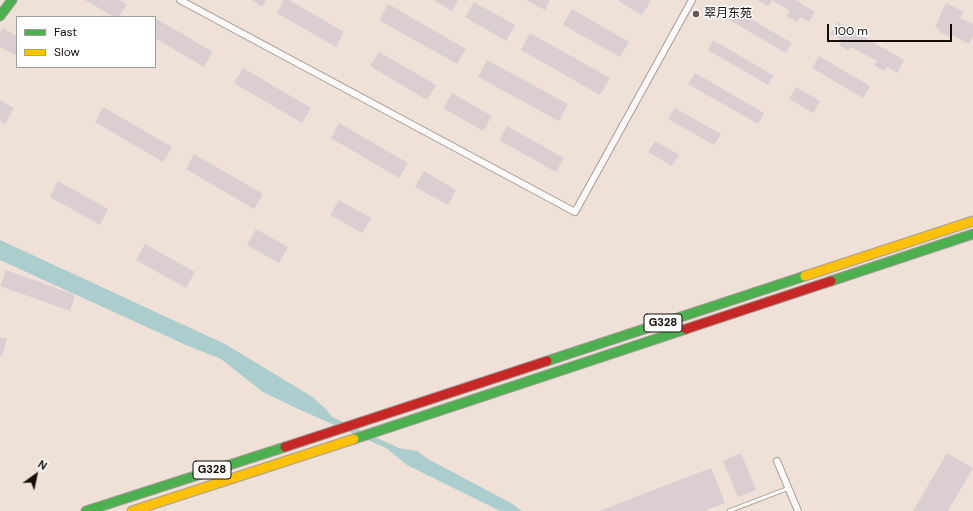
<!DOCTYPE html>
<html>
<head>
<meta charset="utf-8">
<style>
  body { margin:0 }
  #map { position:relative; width:973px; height:511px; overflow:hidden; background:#efe1d8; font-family:"DM Sans",sans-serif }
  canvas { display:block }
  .legend { position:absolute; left:16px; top:16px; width:140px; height:52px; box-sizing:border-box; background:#fff; border:1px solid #a19e9c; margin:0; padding:5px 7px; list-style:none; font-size:12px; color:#150d07 }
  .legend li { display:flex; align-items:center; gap:8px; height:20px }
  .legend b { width:20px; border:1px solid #a19e9c }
  .north { position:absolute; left:16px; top:455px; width:40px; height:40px; -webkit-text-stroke:3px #fff; paint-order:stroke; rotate:33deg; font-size:11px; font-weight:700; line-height:16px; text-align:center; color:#150d07 }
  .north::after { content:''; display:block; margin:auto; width:14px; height:18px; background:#150d07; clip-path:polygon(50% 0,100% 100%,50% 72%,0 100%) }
  .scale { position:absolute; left:827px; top:24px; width:125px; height:18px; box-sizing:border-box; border:2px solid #150d07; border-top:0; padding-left:5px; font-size:12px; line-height:14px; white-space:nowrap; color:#150d07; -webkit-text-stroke:3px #fff; paint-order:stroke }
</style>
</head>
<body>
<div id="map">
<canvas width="973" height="511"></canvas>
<ul class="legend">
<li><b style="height:5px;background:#4caf50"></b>Fast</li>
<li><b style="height:5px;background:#ffc107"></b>Slow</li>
</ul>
<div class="north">N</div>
<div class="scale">100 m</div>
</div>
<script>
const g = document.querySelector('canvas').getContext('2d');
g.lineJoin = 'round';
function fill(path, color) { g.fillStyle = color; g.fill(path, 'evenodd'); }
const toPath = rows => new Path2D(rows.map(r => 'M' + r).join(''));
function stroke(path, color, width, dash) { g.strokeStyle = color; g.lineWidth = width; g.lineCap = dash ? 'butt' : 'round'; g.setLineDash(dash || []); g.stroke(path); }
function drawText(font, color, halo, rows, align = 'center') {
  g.font = font + ' "DM Sans","Noto Sans SC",sans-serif'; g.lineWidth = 3; g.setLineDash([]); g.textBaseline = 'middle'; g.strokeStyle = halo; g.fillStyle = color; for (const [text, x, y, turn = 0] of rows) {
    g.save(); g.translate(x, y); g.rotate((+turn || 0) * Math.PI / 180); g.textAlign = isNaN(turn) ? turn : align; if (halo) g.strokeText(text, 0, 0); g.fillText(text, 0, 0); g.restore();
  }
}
const water = toPath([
  [0,240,225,344,311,396,326,409,332,417,399,448,417,451,428,459,511,503,522,511,500,511,407,465,386,448,296,408,263,392,221,359,186,345,0,260]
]);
const building = toPath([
  [85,0,119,0,127,4,119,17,114,17],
  [251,0,266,0,262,7],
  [284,0,289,0,344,32,336,47,277,13],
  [433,0,458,0,452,11],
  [526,0,550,0,545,10],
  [617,0,648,0,651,1,642,15],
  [757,0,795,0,815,12,809,22,800,17,797,22,786,16,790,11,772,0,768,6],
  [474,2,515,25,506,41,465,17],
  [946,3,964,12,960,18,973,24,973,36,969,44,951,35,950,37,940,32,940,30,935,27],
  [388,4,466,49,457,64,379,20],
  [732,8,792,43,786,53,726,18],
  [572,9,629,42,620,57,563,25],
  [155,18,213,52,204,67,155,38],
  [837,22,904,60,897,73,887,67,884,71,874,65,877,61,851,47,849,51,839,45,842,41,830,34],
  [3,28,17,36,17,56,0,47,0,33],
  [530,33,610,78,600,95,521,50],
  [713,40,774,76,768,85,708,50],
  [379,52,436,85,427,100,370,66],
  [819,56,870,86,863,98,812,68],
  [487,60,568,104,559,121,478,77],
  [243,68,311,108,302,123,234,83],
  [695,73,764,113,758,124,688,84],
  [796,87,820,101,813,113,789,99],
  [452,93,492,116,483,131,443,108],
  [0,100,14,108,5,124,0,121],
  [103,107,172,147,163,162,95,122],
  [675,108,721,134,714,145,668,119],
  [339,123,408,163,399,178,331,138],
  [507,126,564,158,556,172,499,140],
  [655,141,679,155,672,166,648,152],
  [194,154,263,194,254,209,186,169],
  [424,171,456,190,448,205,415,187],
  [58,181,108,209,100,225,50,197],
  [339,200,371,218,362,233,330,215],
  [256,229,288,247,279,263,247,245],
  [145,244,195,272,186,288,136,260],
  [6,270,75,295,70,311,0,286],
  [0,337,7,339,2,356,0,355],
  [741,453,756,490,738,497,723,461],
  [947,453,973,468,948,511,913,511],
  [711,468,725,503,704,511,599,511]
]);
const lane = toPath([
  [729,511,789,488]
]);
const street = toPath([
  [180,0,575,212,692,0],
  [777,461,798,511]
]);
const fast = toPath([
  [0,16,12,0],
  [831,281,973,234],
  [547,361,805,276],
  [354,439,686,329],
  [86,511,285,447]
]);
const slow = toPath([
  [805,276,973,221],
  [132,511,354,439]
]);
const jam = toPath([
  [686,329,831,281],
  [285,447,547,361]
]);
const markers = [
  [696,14,4,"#615750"]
];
const shields = [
  [663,323,38],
  [212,470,38]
];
const shieldNames = [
  ["G328",663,323],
  ["G328",212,470]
];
const poiNames = [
  ["翠月东苑",704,14]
];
fill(water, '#accdce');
fill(building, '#daced0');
stroke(lane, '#a69c95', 5);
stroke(street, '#a69c95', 8);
stroke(fast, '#a69c95', 11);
stroke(slow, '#a69c95', 11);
stroke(jam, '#a69c95', 11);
stroke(lane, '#fdfaf9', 3);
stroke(street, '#fdfaf9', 6);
stroke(fast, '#4caf50', 9);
stroke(slow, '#ffc107', 9);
stroke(jam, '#c62828', 9);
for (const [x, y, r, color] of markers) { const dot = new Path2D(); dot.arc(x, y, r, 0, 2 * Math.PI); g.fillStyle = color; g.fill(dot); stroke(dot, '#fff', 1.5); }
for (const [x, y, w] of shields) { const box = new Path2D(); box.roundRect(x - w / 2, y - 9, w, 18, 3); g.fillStyle = '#fff'; g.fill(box); stroke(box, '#150d07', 1); }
drawText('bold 11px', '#150d07', null, shieldNames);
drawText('12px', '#150d07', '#fff', poiNames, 'left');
</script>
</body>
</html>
